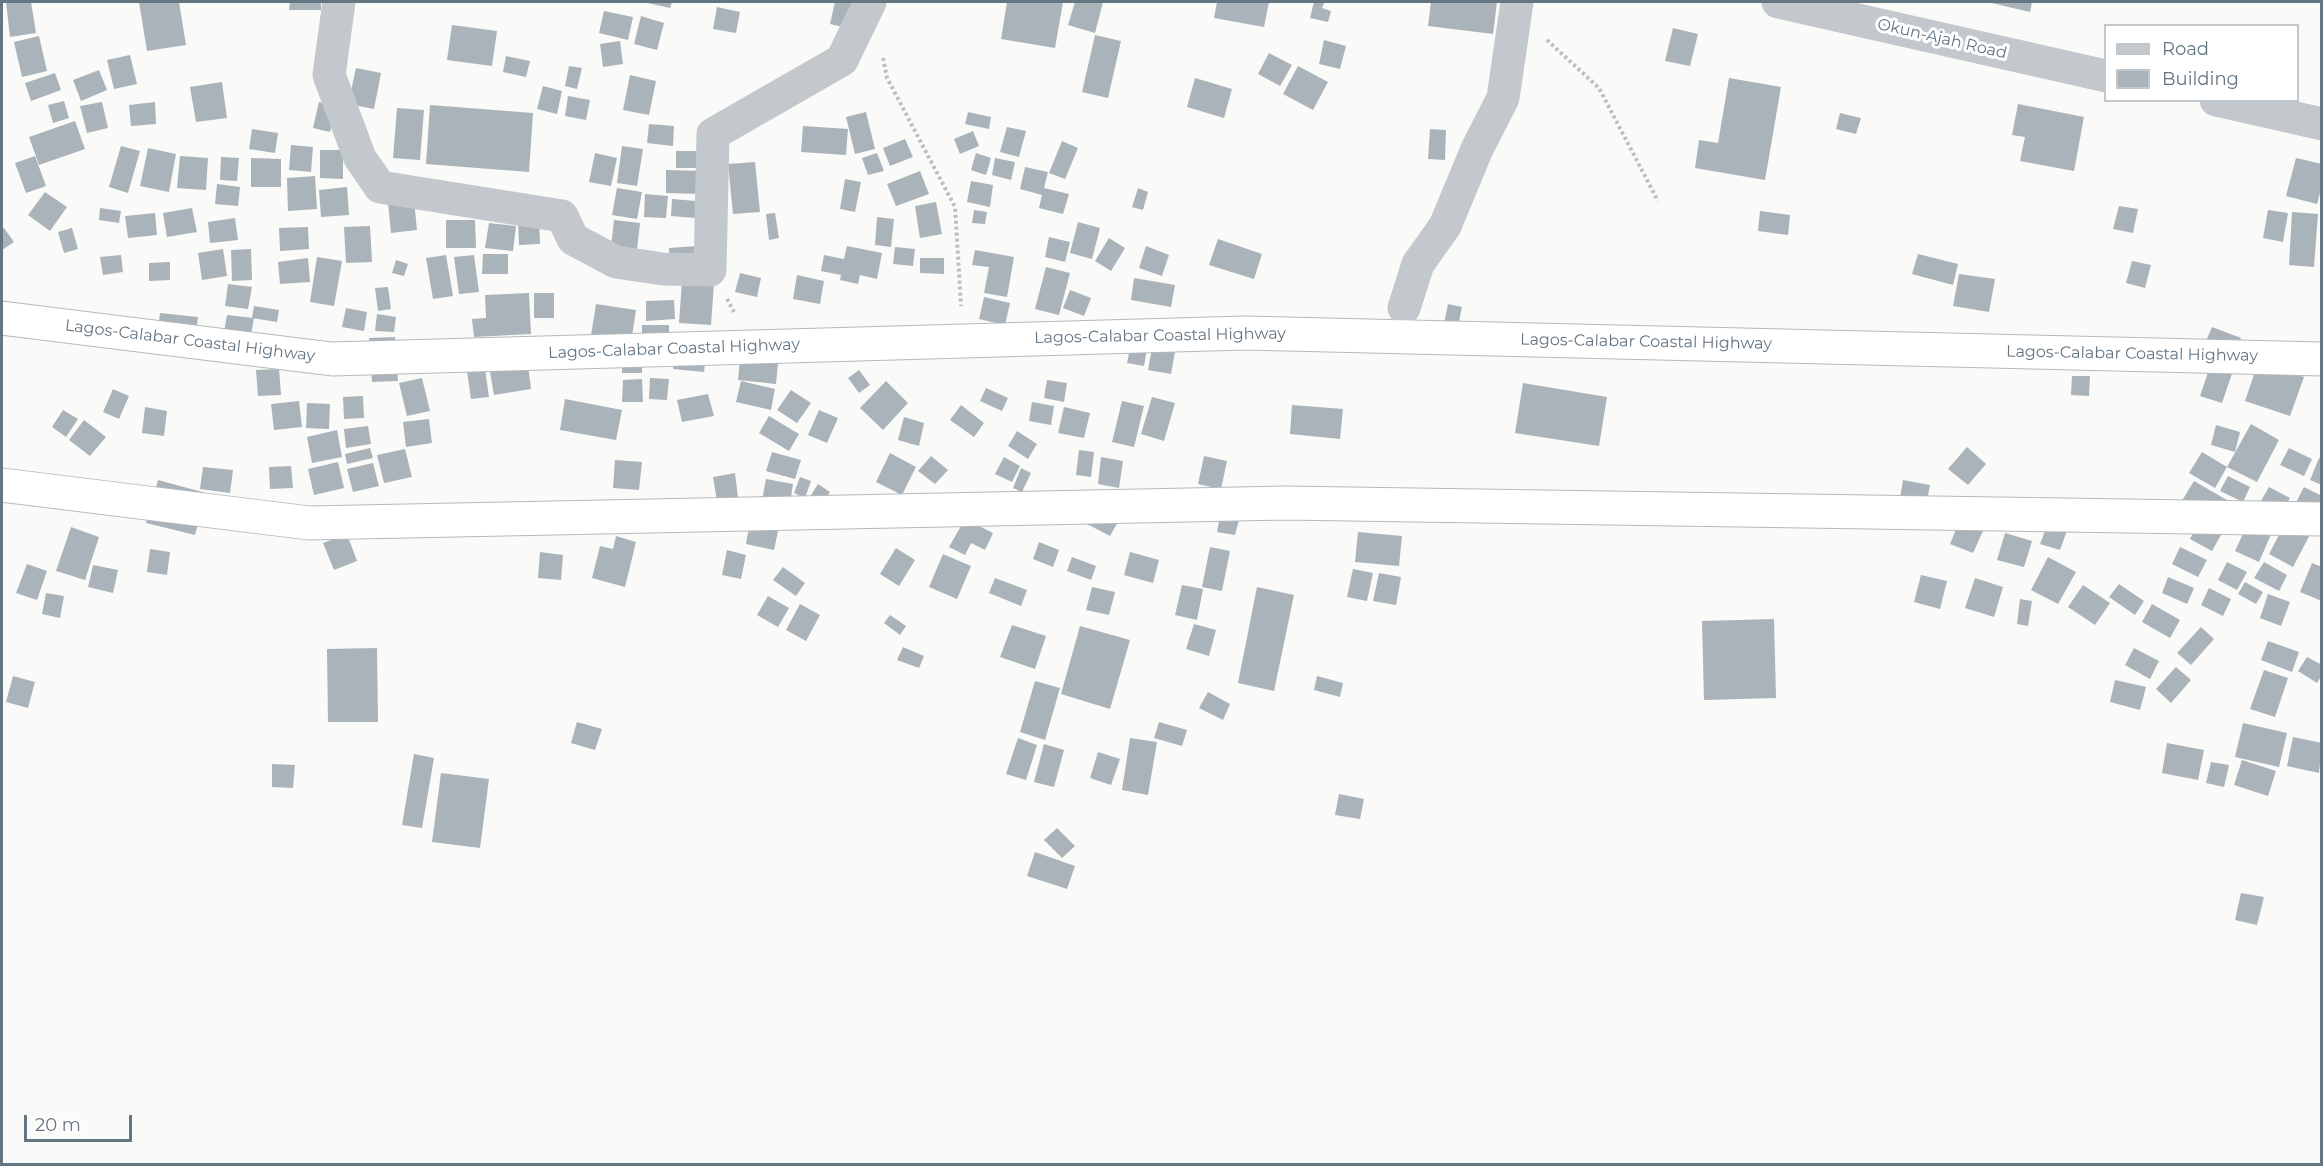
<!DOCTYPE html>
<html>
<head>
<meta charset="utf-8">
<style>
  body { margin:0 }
  #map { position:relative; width:2323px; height:1166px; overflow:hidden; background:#fafaf8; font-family:Montserrat,sans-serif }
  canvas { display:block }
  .frame { position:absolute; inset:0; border:3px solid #657683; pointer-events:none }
  .legend { position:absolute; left:2104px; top:24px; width:195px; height:78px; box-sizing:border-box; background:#fff; border:2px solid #c1c8cd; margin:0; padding:8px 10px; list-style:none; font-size:18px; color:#657683 }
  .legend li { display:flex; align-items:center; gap:12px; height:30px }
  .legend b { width:30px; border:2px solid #c1c8cd }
  .scale { position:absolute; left:24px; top:1115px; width:108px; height:27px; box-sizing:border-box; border:3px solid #657683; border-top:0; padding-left:8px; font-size:18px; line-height:21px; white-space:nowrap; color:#657683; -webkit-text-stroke:4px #fff; paint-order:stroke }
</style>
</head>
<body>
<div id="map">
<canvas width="2323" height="1166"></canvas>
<div class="frame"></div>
<ul class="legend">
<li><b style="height:8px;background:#c3c8cc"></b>Road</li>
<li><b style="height:16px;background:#aab3b9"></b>Building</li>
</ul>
<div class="scale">20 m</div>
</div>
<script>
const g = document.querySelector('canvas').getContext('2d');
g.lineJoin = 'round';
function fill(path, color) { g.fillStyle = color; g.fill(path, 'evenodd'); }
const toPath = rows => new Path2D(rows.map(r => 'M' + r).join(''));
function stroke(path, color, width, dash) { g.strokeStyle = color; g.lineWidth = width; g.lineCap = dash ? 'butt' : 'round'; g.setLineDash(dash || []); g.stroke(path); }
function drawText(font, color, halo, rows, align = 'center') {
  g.font = font + ' Montserrat,sans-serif'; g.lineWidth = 6; g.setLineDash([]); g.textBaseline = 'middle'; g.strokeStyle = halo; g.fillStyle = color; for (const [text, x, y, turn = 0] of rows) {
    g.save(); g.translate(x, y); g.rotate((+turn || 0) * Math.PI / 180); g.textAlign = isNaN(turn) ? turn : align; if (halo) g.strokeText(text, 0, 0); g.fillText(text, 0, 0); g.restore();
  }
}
const building = toPath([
  [6,2,31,2,36,33,10,37],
  [139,2,179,2,186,45,147,51],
  [290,2,321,2,321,10,289,10],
  [643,2,672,2,670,8],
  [835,2,853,3,847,28,830,24],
  [1007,2,1063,2,1055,48,1001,39],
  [1075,2,1103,2,1095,33,1068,25],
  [1217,2,1269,2,1264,27,1214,18],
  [1314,2,1324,3,1322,8,1331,11,1328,22,1310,18],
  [1431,2,1497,2,1493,34,1428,26],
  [1987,2,2032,2,2030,12],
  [717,7,740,12,736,33,713,29],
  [604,11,633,17,628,40,599,33],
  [641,16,664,23,657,50,634,44],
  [452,25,497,31,492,66,447,60],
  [1673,28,1698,34,1690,66,1665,61],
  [1095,35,1121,41,1108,98,1082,92],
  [39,36,47,71,22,77,14,42],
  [1324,40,1346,46,1340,69,1319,64],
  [620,41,623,64,603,67,600,44],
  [1269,53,1292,65,1280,86,1258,74],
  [130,55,137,84,114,89,107,60],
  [506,56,530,61,526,77,503,72],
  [569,66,582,68,577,89,565,86],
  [1298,66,1328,82,1313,110,1283,94],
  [356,68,381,73,374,109,348,104],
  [99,70,107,90,81,101,73,80],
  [55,73,61,90,31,101,25,83],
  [630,75,656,81,649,115,623,110],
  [1195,78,1232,89,1224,118,1187,107],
  [1729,78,1781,87,1765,180,1695,168,1699,140,1718,143],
  [222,82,227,118,196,122,190,87],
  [543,86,562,91,557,114,537,109],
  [568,96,590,100,586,120,565,116],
  [64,101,69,118,53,123,48,105],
  [102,102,108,128,87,133,80,106],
  [155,102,156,124,131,126,129,105],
  [319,102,336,106,330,132,313,128],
  [2018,104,2084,117,2074,171,2020,161,2025,137,2012,135],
  [430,105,533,113,529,172,426,164],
  [397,108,424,110,420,160,393,158],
  [866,112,875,149,855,154,846,117],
  [968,112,991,117,989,129,965,124],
  [1840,113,1861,118,1856,134,1836,129],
  [75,121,85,149,39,165,29,137],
  [649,124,674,126,673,146,647,143],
  [803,126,848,129,846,155,801,152],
  [1007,127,1026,131,1019,157,1000,152],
  [252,129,278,133,275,153,249,149],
  [1430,129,1446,130,1445,160,1428,159],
  [973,131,979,146,960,154,954,139],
  [905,139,913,157,890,166,883,148],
  [1062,141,1078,148,1065,179,1049,173],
  [291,145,313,147,311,172,289,170],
  [121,146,140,151,128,193,109,187],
  [622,146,643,149,637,186,617,183],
  [148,148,176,154,169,192,140,186],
  [320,150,343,150,343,179,320,178],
  [676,151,697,151,697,168,676,168],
  [595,153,617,158,611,186,589,182],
  [877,153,884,171,868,175,862,158],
  [976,153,991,158,986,175,971,170],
  [35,156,46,186,26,193,15,163],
  [180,156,208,158,206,190,177,188],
  [221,157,239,158,237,181,220,180],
  [251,158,281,159,281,187,251,187],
  [995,158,1015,162,1011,180,992,175],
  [2296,158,2322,164,2322,186,2317,204,2286,196],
  [755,162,760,212,733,214,728,164],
  [1025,167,1048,172,1044,188,1069,194,1063,214,1039,208,1042,195,1020,189],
  [666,170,704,171,704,194,666,193],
  [920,171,929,194,896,206,887,184],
  [315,176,317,209,288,211,287,178],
  [845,179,861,182,855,212,840,209],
  [971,181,993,185,990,207,967,202],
  [217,184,240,187,238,206,215,204],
  [347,187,349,215,321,217,319,190],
  [617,188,642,192,637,219,612,215],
  [1138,188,1148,192,1143,210,1132,207],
  [45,192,67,207,50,231,28,215],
  [645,194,668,196,666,218,644,217],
  [672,199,696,201,695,218,671,216],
  [414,200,417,230,391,233,388,203],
  [936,202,942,234,920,238,915,206],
  [2119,206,2138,209,2133,233,2113,229],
  [100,208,121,211,119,223,99,220],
  [192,208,197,232,167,237,163,213],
  [974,210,987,212,985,224,972,223],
  [2268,210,2288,213,2283,242,2263,238],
  [1760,211,1790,215,1788,235,1758,231],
  [2292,212,2318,214,2314,267,2289,265],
  [155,213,157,235,128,238,125,216],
  [775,213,779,238,769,240,766,214],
  [877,217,894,219,891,247,875,245],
  [235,218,238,240,210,243,208,222],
  [539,218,540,244,519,245,518,219],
  [446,220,475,220,476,248,446,248],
  [614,220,640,223,637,250,611,247],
  [1078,222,1100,228,1092,259,1070,253],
  [489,223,516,226,513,251,485,248],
  [370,226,372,262,346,263,344,227],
  [308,227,309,249,280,251,279,228],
  [4,228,14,242,2,250,2,230],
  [72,228,78,249,64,253,58,232],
  [1049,237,1070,242,1065,262,1045,257],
  [1109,238,1125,248,1111,271,1095,261],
  [1218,239,1262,254,1254,279,1209,265],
  [697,246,698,261,670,263,669,248],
  [847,246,882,253,877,279,860,275,858,284,840,280,841,275,821,271,824,255,844,259],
  [1146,246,1169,255,1162,276,1139,268],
  [895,247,915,249,913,266,893,264],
  [223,249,227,276,202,280,198,253],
  [251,249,252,280,232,281,231,250],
  [975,250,1014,257,1007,297,984,293,989,267,972,265],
  [483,254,508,254,508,274,482,274],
  [1918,254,1958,264,1953,285,1912,274],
  [121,255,123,272,103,275,100,257],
  [446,255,453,296,433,299,426,258],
  [474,255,479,292,459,294,454,257],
  [317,257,342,261,334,306,310,302],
  [308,258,310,282,280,284,278,262],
  [920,258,944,258,944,274,920,273],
  [396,260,408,264,404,276,392,273],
  [2132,261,2151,265,2145,288,2126,283],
  [170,262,170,280,149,281,149,263],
  [1046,267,1070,273,1059,315,1035,309],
  [740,273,761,278,757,297,735,292],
  [1959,274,1995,279,1989,312,1953,306],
  [797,275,824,281,820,304,793,299],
  [1134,278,1175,285,1171,307,1131,300],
  [682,281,714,283,711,325,679,323],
  [228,284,252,287,248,309,225,306],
  [388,287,391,309,378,311,375,288],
  [1070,290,1091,298,1084,316,1063,308],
  [529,293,531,334,474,337,472,319,486,318,485,295],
  [534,293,554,293,554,318,534,318],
  [984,297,1010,303,1005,325,979,319],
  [674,300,675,319,646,321,646,301],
  [596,304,636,310,630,349,590,342],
  [1448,304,1462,307,1455,341,1441,338],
  [254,306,279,310,277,322,252,318],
  [346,308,367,312,364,331,342,327],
  [160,313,198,317,195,343,157,339],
  [377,314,396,317,394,332,375,331],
  [227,315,254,318,251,335,224,332],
  [642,325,669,325,669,345,642,345],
  [2212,327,2241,338,2236,353,2206,341],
  [1155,331,1178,335,1171,374,1148,370],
  [1133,334,1149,337,1144,366,1127,363],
  [395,337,398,381,372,382,369,338],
  [676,343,707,347,704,372,673,369],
  [2215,352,2237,359,2222,403,2200,396],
  [622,353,642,354,642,373,622,373],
  [740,359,778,363,776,384,738,380],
  [2259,360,2304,377,2290,416,2245,401],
  [528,365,531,389,494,395,490,372],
  [279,369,281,395,258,396,256,370],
  [485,369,489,397,471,399,467,371],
  [859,370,870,385,859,393,848,378],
  [2072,376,2090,376,2089,396,2071,395],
  [422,378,430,411,407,416,399,383],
  [650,378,669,379,667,400,649,399],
  [642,379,643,402,622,402,623,380],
  [1047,380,1067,383,1064,402,1044,398],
  [741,381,775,389,771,410,736,402],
  [886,381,908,403,883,430,860,408],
  [1523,383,1607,397,1599,446,1515,433],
  [986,388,1008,398,1002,411,980,401],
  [113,389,129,396,119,419,103,412],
  [791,390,811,403,797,423,777,410],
  [708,394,714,416,682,422,677,400],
  [363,396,364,418,344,419,343,397],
  [1152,397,1175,403,1164,441,1141,434],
  [565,399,622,410,616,440,560,430],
  [299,401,302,427,274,430,271,404],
  [1122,401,1144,406,1134,447,1112,442],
  [1032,402,1054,406,1051,425,1029,421],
  [307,403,330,404,329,429,306,428],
  [961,405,984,423,974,437,950,420],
  [1292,405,1343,409,1340,439,1290,434],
  [145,407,167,411,164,436,142,433],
  [1064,407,1090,413,1084,438,1058,433],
  [63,410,78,419,66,437,52,427],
  [819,410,838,418,827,443,808,435],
  [769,416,799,434,789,451,759,433],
  [904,417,924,423,919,446,898,440],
  [429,419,432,443,406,447,403,422],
  [84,420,106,437,90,456,69,440],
  [2251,424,2279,440,2257,482,2227,467,2215,488,2189,473,2202,452,2227,467],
  [2216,425,2240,432,2235,452,2211,445],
  [368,426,371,444,346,448,344,429],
  [337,430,342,457,312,463,307,437],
  [1017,431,1037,444,1028,459,1008,446],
  [1967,447,1986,464,1968,485,1948,469],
  [370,448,373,458,347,464,345,454],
  [2289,448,2312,459,2304,476,2280,465],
  [405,449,412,477,384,483,377,455],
  [1079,450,1094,452,1091,477,1076,475],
  [772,452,801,460,795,479,766,471],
  [890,453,916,467,902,495,876,482],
  [931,456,948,470,935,484,918,471],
  [1204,456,1227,461,1221,489,1198,484],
  [1004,457,1020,466,1012,482,995,474],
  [1101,457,1123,461,1119,488,1098,484],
  [2319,458,2322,459,2322,485,2310,480],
  [615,460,642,462,639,490,613,488],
  [338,462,344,488,314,495,308,469],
  [373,463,379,486,353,492,347,469],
  [291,466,293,488,270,489,269,467],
  [203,467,233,470,230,493,200,489],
  [1021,468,1031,473,1022,492,1013,488],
  [735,473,738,498,717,501,713,477],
  [2228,476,2250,487,2243,502,2220,491],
  [800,477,811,481,805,498,794,493],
  [766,479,793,484,789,511,761,506],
  [158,480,206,493,195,535,146,523],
  [1903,480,1930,485,1924,516,1898,510],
  [2194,481,2239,507,2180,504],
  [818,484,830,492,819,508,808,500],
  [2269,487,2290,498,2279,518,2258,506],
  [2304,487,2322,496,2322,509,2291,512],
  [1096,507,1119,520,1110,536,1087,524],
  [1221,511,1240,516,1235,535,1217,532],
  [1963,512,1987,522,1973,553,1950,544],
  [2253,512,2276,523,2259,562,2235,551],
  [751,516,780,522,774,550,746,544],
  [2289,516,2313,529,2293,567,2269,554],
  [2050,518,2069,525,2060,550,2040,544],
  [965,519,993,533,985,550,971,543,965,555,949,547],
  [2199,522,2221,535,2212,551,2190,539],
  [71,527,99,537,85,580,56,571],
  [1358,532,1402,536,1399,566,1355,562],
  [2005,533,2032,541,2024,567,1997,560],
  [347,534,357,561,334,570,323,543],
  [616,536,636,542,625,587,592,578,600,546,613,549],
  [1039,542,1059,550,1053,567,1033,559],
  [1210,547,1230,551,1222,591,1202,587],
  [2180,547,2207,560,2198,577,2172,564],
  [896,548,915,560,899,586,880,574],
  [150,549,170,552,167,575,147,572],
  [727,550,746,555,741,579,722,575],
  [540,552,563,555,561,580,538,578],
  [1130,552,1159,560,1153,583,1124,575],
  [943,554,971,566,957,599,929,587],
  [1072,557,1096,566,1091,580,1067,571],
  [2048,557,2076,572,2058,604,2031,590],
  [2227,562,2247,572,2237,590,2218,580],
  [2264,562,2287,575,2279,591,2254,578],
  [2312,563,2322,567,2322,601,2300,592],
  [27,564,47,571,37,600,16,593],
  [93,565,118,570,113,593,88,587],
  [783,567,805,583,796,596,773,580],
  [1353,569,1373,573,1367,601,1347,597],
  [1379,573,1401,577,1396,605,1373,601],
  [1921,575,1947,581,1940,609,1914,602],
  [2168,577,2194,588,2187,604,2162,593],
  [995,578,1027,590,1021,606,989,593],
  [1975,578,2003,587,1994,617,1965,608],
  [2245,582,2263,592,2256,604,2238,594],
  [2119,584,2144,601,2135,615,2109,597],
  [1182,585,1203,589,1197,620,1175,615],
  [2083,585,2110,603,2095,625,2068,607],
  [1092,587,1115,592,1109,615,1086,610],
  [1257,587,1294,595,1274,691,1238,683],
  [2209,588,2231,599,2223,616,2201,605],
  [46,593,64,596,60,618,42,614],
  [2268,594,2290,602,2281,626,2260,618],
  [768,596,789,608,778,627,757,615],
  [2020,599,2032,601,2028,626,2017,624],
  [800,604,820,615,806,641,786,630],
  [2152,604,2180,620,2170,638,2142,622],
  [890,615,906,626,900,635,884,623],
  [1774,619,1776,698,1704,700,1702,621],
  [1194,624,1216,630,1209,656,1186,649],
  [1012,625,1046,636,1035,669,1000,657],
  [1080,626,1130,640,1110,709,1061,694],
  [2201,627,2214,639,2191,665,2177,653],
  [2268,641,2299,652,2292,672,2261,660],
  [903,647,924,656,919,668,897,660],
  [377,648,378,722,328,722,327,649],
  [2134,648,2159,661,2150,679,2125,665],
  [2307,657,2322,665,2322,675,2317,683,2298,671],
  [2176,667,2191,680,2171,703,2156,689],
  [2264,670,2288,678,2275,717,2250,709],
  [13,676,35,682,28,708,6,702],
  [1317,676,1343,683,1340,697,1314,690],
  [2115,680,2146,687,2140,710,2110,702],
  [1035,681,1060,688,1045,740,1020,732],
  [1208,692,1230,704,1223,720,1199,708],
  [577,722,602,729,595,750,571,743],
  [1159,722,1187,730,1182,746,1154,738],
  [2243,723,2287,733,2279,767,2235,757],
  [2293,737,2322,743,2319,773,2287,766],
  [1018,738,1037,745,1026,780,1006,774],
  [1130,738,1157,742,1148,795,1122,790],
  [2167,743,2204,750,2198,780,2162,773],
  [1044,744,1064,750,1054,787,1034,782],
  [1098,752,1120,759,1111,785,1090,778],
  [414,754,434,758,422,828,402,825],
  [2242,760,2276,771,2268,796,2234,785],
  [2211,762,2229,765,2224,787,2206,783],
  [272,764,295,765,293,788,272,787],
  [441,773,489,779,480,848,432,842],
  [1339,794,1364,799,1360,819,1335,815],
  [1057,828,1075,846,1062,858,1044,840],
  [1035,852,1075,866,1067,889,1027,876],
  [2241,893,2264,897,2257,925,2235,920]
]);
const path = toPath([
  [1547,40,1599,88,1658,201],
  [883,58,887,78,955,207,961,306],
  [727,299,734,312]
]);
const street = toPath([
  [339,2,329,75,360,158,380,187,562,216,573,239,616,262,663,269,710,270,713,134,842,60,870,2],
  [1778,2,2106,76],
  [2216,100,2322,124],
  [1404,308,1418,264,1445,226,1477,149,1503,98,1517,2]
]);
const highway = toPath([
  [2,318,332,359,1245,333,2322,359],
  [2,485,309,523,1285,503,2322,519]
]);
const streetNames = [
  ["Okun-Ajah Road",1942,39,13],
  ["Lagos-Calabar Coastal Highway",1160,336,-1],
  ["Lagos-Calabar Coastal Highway",190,341,7],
  ["Lagos-Calabar Coastal Highway",1646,342,1],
  ["Lagos-Calabar Coastal Highway",674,349,-2],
  ["Lagos-Calabar Coastal Highway",2132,354,1]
];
fill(building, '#aab3b9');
stroke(highway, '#b4b9bd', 35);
stroke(path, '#bbbfc2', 4, [3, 3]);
stroke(street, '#c3c8cc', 33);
stroke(highway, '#fff', 33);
drawText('16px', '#657683', '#fff', streetNames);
</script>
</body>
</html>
